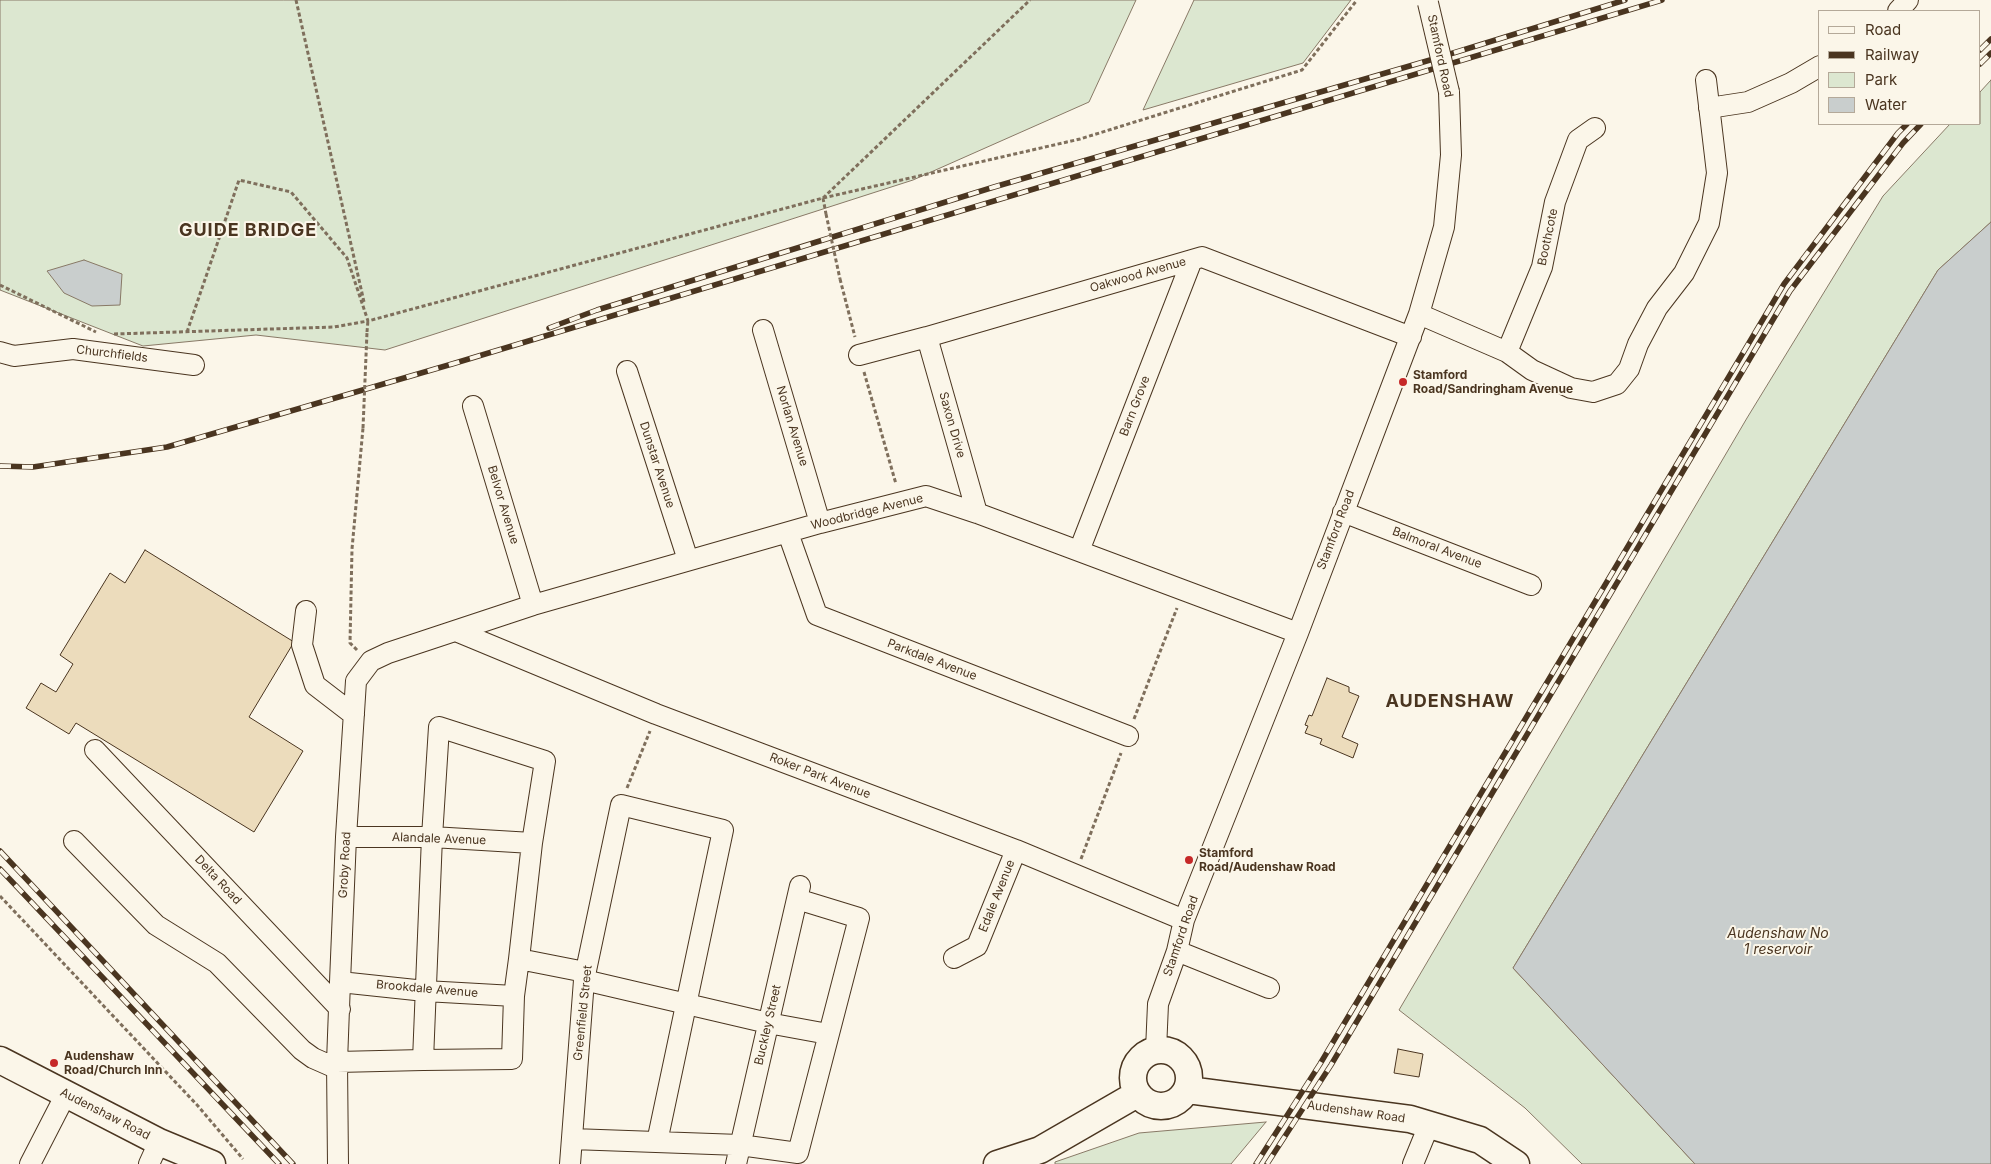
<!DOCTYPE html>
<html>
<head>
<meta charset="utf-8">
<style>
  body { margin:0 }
  #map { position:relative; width:1991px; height:1164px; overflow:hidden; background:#fbf6e9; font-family:Inter,sans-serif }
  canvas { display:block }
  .legend { position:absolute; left:1818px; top:10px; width:162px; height:115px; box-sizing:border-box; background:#fbf6e9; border:1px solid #b4a999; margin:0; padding:6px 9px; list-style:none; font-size:15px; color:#4a3520 }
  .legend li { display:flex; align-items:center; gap:10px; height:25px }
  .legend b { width:25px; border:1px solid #b4a999 }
</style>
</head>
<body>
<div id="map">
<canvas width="1991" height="1164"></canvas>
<ul class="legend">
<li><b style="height:6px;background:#fbf6e9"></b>Road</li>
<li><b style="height:6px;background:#4a3520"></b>Railway</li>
<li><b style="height:14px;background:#dce7d0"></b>Park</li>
<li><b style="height:14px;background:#c9cecd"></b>Water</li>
</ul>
</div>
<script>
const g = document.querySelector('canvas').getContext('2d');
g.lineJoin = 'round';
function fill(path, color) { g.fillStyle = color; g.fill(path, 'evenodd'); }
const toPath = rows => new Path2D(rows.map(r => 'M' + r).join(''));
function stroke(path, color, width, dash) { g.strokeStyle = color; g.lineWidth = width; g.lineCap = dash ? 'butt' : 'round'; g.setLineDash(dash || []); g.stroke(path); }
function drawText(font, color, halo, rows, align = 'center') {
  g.font = font + ' Inter,sans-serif'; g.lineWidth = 4; g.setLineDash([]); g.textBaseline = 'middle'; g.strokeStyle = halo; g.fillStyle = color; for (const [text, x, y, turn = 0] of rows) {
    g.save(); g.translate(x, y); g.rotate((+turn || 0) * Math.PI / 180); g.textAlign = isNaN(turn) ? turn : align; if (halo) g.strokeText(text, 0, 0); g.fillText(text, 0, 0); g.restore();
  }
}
const green = toPath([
  [0,0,1136,0,1089,102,913,180,385,350,256,335,143,346,0,290,0,0],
  [1194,0,1351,0,1303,63,1143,110,1194,0],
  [1991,80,1991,222,1938,270,1513,968,1695,1164,1582,1164,1525,1108,1399,1010,1747,418,1883,196,1950,124,1980,124,1980,92,1991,80],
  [1266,1122,1231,1164,1055,1164,1055,1162,1139,1133,1266,1122]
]);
const water = toPath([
  [1991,222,1991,1164,1695,1164,1513,968,1938,270,1991,222],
  [84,260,122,274,120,305,92,306,64,293,47,271,84,260]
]);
const building = toPath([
  [145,550,294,642,249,717,303,751,254,832,76,723,69,734,26,708,41,683,56,692,73,664,60,655,110,573,125,583,145,550],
  [1327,678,1349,687,1349,692,1359,696,1342,737,1358,744,1353,758,1320,744,1322,739,1305,733,1308,726,1305,725,1309,715,1312,716,1327,678],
  [1398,1049,1423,1054,1419,1077,1394,1073,1398,1049]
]);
const path = toPath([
  [296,0,364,302],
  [823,198,1030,0],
  [823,198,826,214],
  [840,279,855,337],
  [0,285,96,332],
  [187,332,239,180,291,192,347,258,368,321,823,198,1080,139,1302,70,1357,0],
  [367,332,368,320],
  [114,334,334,327,368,321],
  [864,372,896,484],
  [357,650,350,643,352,549,363,428],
  [1134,719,1177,608],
  [627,788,650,731],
  [1081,859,1121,753],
  [0,896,198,1106,243,1159]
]);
const minor = toPath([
  [1898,11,1908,0],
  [1709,108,1748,102,1791,83,1820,66],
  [1419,314,1507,352,1532,370,1571,388,1593,392,1617,384,1629,369,1638,344,1657,308,1684,273,1709,223,1717,173,1706,80],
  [763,330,820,523],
  [927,337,977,513],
  [0,352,14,356,73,349,194,365],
  [1507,352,1542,267,1555,202,1578,140,1595,128],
  [859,355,927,337,1202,257,1411,337],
  [627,371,688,560],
  [473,406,533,605],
  [1343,512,1531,585],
  [788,533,817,615,1128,736],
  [1079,551,1192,260],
  [306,611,302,645,315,685,354,715],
  [456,631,656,714,1016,850,1184,920],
  [95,750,340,1009],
  [346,837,432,837,532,843],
  [74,841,156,925,217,963,302,1050,313,1058,338,1069],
  [1177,951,1269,988],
  [954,958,977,946,1016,850],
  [519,959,514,996,512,1059,423,1060,432,837,439,727,545,761,532,843,519,959,585,972],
  [584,980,768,1023,828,1034],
  [340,982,425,991,514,996],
  [1156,1050,1158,1004,1177,951,1184,920,1298,633,1419,314,1444,227,1451,155,1449,92],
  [337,1062,423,1060],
  [572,1139,740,1145,798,1153,859,918,797,899],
  [30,1164,66,1094],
  [149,1164,159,1142],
  [338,1164,337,1062,340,982,346,837,356,681,371,661,388,653,533,605,820,523,926,496,977,513,1298,633],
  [570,1164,584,980,621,805,723,830,657,1142],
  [736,1164,800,886],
  [1413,1164,1429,1125]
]);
const major = toPath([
  '1133 1078a28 28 0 1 1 56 0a28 28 0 1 1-56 0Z',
  [0,1060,159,1142,212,1164],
  [1188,1090,1410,1119,1480,1140,1516,1164],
  [997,1164,1040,1150,1137,1094]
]);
const rail = toPath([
  [1980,50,1991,39],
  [1980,64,1991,53],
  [549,328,597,310,994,187,1437,58,1625,0],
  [0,466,33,467,167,447,452,364,1662,0],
  [0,851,293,1164],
  [0,869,279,1164],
  [1256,1164,1320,1064,1784,284,1898,133,1907,124],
  [1267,1164,1331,1065,1790,291,1903,143,1921,124]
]);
const pathBridge = toPath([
  [826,214,840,279],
  [363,428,367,332]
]);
const minorBridge = toPath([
  [1428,3,1449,92]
]);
const markers = [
  [1403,382,5,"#c62828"],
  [1189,860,5,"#c62828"],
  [54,1063,5,"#c62828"]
];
const streetNames = [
  ["Stamford Road",1440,56,78],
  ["Boothcote",1548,237,-78],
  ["Oakwood Avenue",1138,275,-16],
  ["Churchfields",112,354,7],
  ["Barn Grove",1135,406,-69],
  ["Saxon Drive",952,425,74],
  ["Norlan Avenue",792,426,73],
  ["Dunstar Avenue",657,465,72],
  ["Belvor Avenue",503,505,73],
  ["Woodbridge Avenue",867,512,-14],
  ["Stamford Road",1336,530,-69],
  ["Balmoral Avenue",1437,548,21],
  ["Parkdale Avenue",932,660,21],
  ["Roker Park Avenue",820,776,21],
  ["Alandale Avenue",439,839,2],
  ["Groby Road",345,865,-87],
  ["Delta Road",218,880,47],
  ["Edale Avenue",997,896,-68],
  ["Stamford Road",1181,936,-71],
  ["Brookdale Avenue",427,989,5],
  ["Greenfield Street",583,1013,-84],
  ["Buckley Street",768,1025,-77],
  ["Audenshaw Road",1356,1112,8],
  ["Audenshaw Road",105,1114,27]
];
const poiNames = [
  ["Stamford",1413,375],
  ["Road/Sandringham Avenue",1413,389],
  ["Stamford",1199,853],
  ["Road/Audenshaw Road",1199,867],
  ["Audenshaw",64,1056],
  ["Road/Church Inn",64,1070]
];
const waterNames = [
  ["Audenshaw No",1778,934],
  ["1 reservoir",1778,950]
];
const districtNames = [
  ["GUIDE BRIDGE",248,231],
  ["AUDENSHAW",1450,702]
];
fill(green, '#dce7d0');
stroke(green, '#887966', 1);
fill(water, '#c9cecd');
stroke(water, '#887966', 1);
fill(building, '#ecdcbc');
stroke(building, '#4a3520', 1);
stroke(minor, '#4a3520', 22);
stroke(major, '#4a3520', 29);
stroke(path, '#7f6f5c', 3, [4, 2.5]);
stroke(minor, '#fbf6e9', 20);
stroke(major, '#fbf6e9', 26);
stroke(rail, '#4a3520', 5.5);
stroke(rail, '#fbf6e9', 4, [11]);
stroke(minorBridge, '#4a3520', 22, []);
stroke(pathBridge, '#7f6f5c', 3, [4, 2.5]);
stroke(minorBridge, '#fbf6e9', 20);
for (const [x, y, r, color] of markers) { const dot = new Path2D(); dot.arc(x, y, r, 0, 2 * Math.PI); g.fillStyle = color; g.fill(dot); stroke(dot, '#fbf6e9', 2); }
drawText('12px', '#4a3520', '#fbf6e9', streetNames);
drawText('bold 12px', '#4a3520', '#fbf6e9', poiNames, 'left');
drawText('italic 14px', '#4a3520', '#fbf6e9', waterNames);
g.letterSpacing = '1px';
drawText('bold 18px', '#4a3520', '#fbf6e9', districtNames);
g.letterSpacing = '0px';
</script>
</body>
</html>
